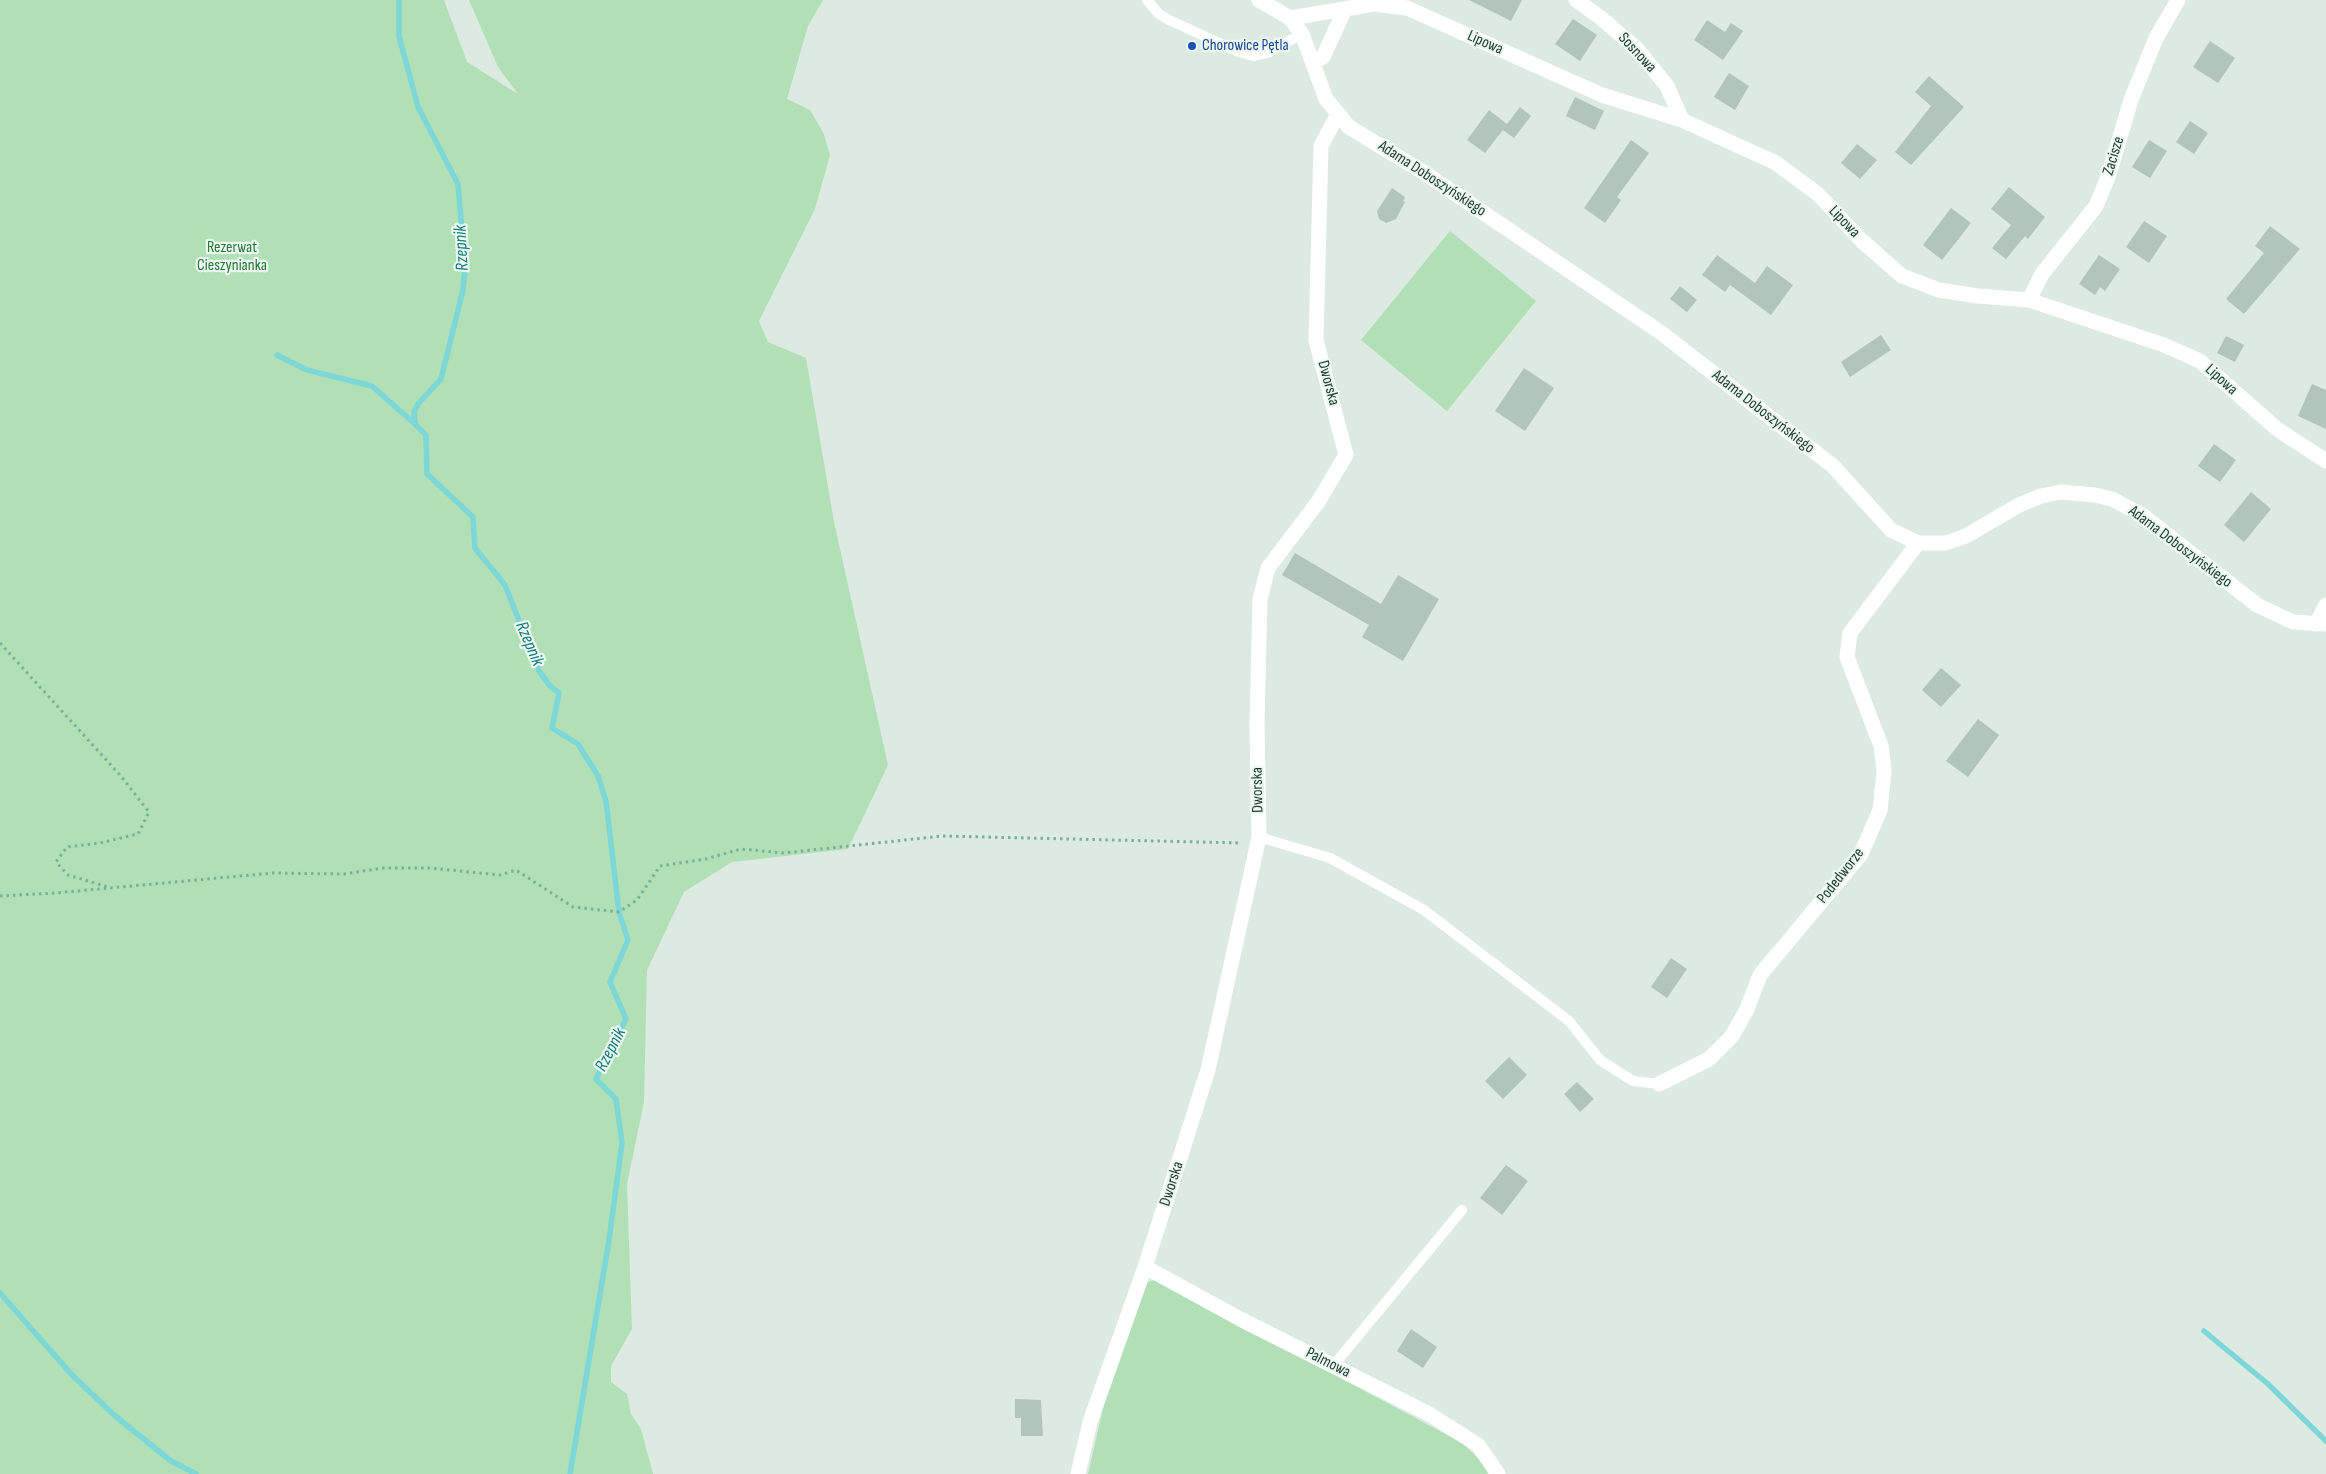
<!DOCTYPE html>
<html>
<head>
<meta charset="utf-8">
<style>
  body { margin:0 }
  canvas { display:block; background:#dceae1 }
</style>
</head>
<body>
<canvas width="2326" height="1474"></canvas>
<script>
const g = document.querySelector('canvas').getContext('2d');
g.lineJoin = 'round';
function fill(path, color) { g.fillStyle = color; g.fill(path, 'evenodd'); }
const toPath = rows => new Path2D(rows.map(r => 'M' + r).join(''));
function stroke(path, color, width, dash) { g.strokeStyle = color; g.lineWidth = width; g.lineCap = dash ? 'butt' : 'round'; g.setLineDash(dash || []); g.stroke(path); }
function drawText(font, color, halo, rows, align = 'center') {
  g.font = font + ' "Sofia Sans Condensed",sans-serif'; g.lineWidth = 4.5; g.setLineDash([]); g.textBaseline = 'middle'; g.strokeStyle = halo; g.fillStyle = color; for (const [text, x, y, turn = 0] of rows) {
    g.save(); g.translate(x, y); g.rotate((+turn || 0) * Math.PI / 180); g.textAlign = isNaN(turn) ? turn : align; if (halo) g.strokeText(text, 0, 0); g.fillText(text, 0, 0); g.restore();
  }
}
const green = toPath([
  [0,0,444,0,467,62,518,94,498,67,469,0,823,0,808,26,787,99,810,110,823,132,830,155,815,209,759,321,768,342,806,358,834,522,888,765,848,849,732,862,684,892,647,970,644,1102,627,1184,632,1329,611,1366,611,1382,627,1394,631,1414,641,1429,653,1474,0,1474],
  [1450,231,1536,301,1447,411,1361,340],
  [1157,1280,1462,1443,1483,1463,1488,1474,1088,1474,1107,1391,1147,1282]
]);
const stream = toPath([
  [399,0,399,36,418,107,458,184,465,267,463,290,441,379,418,404,414,412,415,424,426,435,427,474,473,517,475,548,505,585,539,671,550,686,559,693,552,728,578,744,598,776,606,801,619,912,628,940,610,982,626,1019,596,1079,616,1099,622,1143,609,1240,570,1474],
  [277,355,307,370,372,386,415,424],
  [0,1293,72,1375,114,1415,171,1461,196,1474],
  [2204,1331,2268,1384,2326,1441]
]);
const building = toPath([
  [1469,0,1522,0,1511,21],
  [1573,19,1597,35,1580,61,1555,44],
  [1707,20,1725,32,1731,23,1743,31,1723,60,1694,40],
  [2210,41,2235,58,2218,83,2193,67],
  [1729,73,1749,86,1735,110,1714,97],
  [1929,76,1964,107,1911,165,1895,152,1931,106,1915,92],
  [1575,97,1604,111,1595,130,1566,116],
  [1520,107,1531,116,1514,138,1503,130,1485,153,1467,140,1489,110,1507,124],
  [2190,121,2208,133,2194,154,2176,142],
  [1631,140,1649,153,1617,197,1621,200,1605,223,1584,208],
  [2149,140,2167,151,2150,178,2132,167],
  [1857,144,1877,160,1860,179,1841,163],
  [2009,187,2045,217,2028,239,2025,236,2006,259,1992,248,2011,225,1991,209],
  [1392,188,1405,197,1403,201,1405,202,1396,219,1386,223,1379,219,1377,211],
  [1951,208,1971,223,1942,260,1923,245],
  [2144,221,2167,236,2149,263,2126,247],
  [2270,226,2300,249,2244,314,2226,299,2264,253,2255,246],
  [1717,255,1755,283,1767,266,1793,285,1771,315,1730,285,1725,292,1702,275],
  [2099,255,2120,269,2105,291,2100,287,2095,295,2079,284],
  [1680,286,1697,300,1687,312,1670,299],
  [1881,335,1891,350,1850,377,1841,362],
  [2226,336,2244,345,2235,362,2217,353],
  [1524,368,1554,388,1525,431,1495,411],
  [2312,384,2326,390,2326,429,2298,416],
  [2214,444,2236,460,2220,482,2198,466],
  [2251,492,2271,509,2244,542,2224,525],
  [1295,553,1381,604,1398,575,1439,599,1403,661,1362,637,1369,625,1282,575],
  [1941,668,1961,685,1941,707,1922,690],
  [1978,719,1999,735,1968,777,1946,761],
  [1671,958,1687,969,1667,998,1651,987],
  [1509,1057,1527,1075,1503,1099,1485,1081],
  [1577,1082,1594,1099,1580,1112,1564,1094],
  [1506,1165,1528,1181,1502,1215,1480,1198],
  [1411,1329,1437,1347,1423,1368,1397,1351],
  [1015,1399,1041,1400,1043,1436,1021,1436,1021,1418,1015,1418]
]);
const path = toPath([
  [0,643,120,775,149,812,138,834,100,843,67,847,56,862,68,875,108,887],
  [0,896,55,893,273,873,344,874,383,868,430,868,500,875,516,870,573,907,619,912,637,900,660,866,706,859,741,849,784,853,942,836,1241,843]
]);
const service = toPath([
  [1147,0,1159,14,1169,20,1239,52,1254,56,1267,53,1302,34],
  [1259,837,1330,858,1424,910,1569,1021,1600,1060,1633,1081,1659,1084],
  [1333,1366,1462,1210]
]);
const minor = toPath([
  [1576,0,1601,18,1637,49,1667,86,1682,120],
  [1290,18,1374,4,1407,8,1602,95,1682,120,1776,163,1819,195,1862,241,1902,276,1939,290,1978,296,2029,300,2164,345,2200,361,2277,429,2326,461],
  [1313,62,1323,57,1345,9],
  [2029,300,2042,274,2096,206,2108,177,2131,100,2156,38,2178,0],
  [2316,624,2326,605],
  [1659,1084,1709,1059,1732,1036,1747,1009,1760,975,1861,854,1880,810,1884,771,1881,746,1847,657,1850,633,1918,543],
  [1145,1267,1242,1320,1429,1414,1478,1445,1498,1474],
  [1078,1474,1090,1422,1145,1267,1208,1070,1259,837,1257,725,1260,599,1268,568,1318,502,1346,455,1316,340,1321,146,1338,114]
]);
const tertiary = toPath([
  [1259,0,1290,18,1302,34,1326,99,1349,127,1423,172,1660,332,1833,466,1891,530,1918,543,1946,543,1966,536,2019,505,2041,496,2061,492,2095,495,2112,499,2142,515,2257,605,2293,622,2326,624]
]);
const markers = [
  [1192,46,5,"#1a4fb4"]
];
const streetNames = [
  ["Lipowa",1485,43,24],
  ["Sosnowa",1637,53,47],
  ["Zacisze",2114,156,-73],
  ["Adama Doboszyńskiego",1432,179,33],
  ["Lipowa",1844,222,46],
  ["Lipowa",2221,380,42],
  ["Dworska",1328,383,75],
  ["Adama Doboszyńskiego",1763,412,38],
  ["Adama Doboszyńskiego",2180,547,37],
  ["Dworska",1258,790,-91],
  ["Podedworze",1841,876,-52],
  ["Dworska",1172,1184,-72],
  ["Palmowa",1328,1363,27]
];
const transitNames = [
  ["Chorowice Pętla",1202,46]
];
const parkNames = [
  ["Rezerwat",232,248],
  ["Cieszynianka",232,266]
];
const waterNames = [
  ["Rzepnik",462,248,-93],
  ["Rzepnik",529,644,67],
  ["Rzepnik",611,1050,-63]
];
fill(green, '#b1dfb6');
stroke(stream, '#7cd7d6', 5.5);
fill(building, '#b1c5ba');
stroke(path, '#78b296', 3, [2.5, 4]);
stroke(service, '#fff', 10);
stroke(minor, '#fff', 15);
stroke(tertiary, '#fff', 15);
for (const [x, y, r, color] of markers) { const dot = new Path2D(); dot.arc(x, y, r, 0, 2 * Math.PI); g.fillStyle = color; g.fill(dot); stroke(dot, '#ecf7f0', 2); }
drawText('16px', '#1c3b2d', '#ecf7f0', streetNames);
drawText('16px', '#164399', '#ecf7f0', transitNames, 'left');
drawText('16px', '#227634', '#ecf7f0', parkNames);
drawText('italic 18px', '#117c7c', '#ecf7f0', waterNames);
</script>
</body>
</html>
